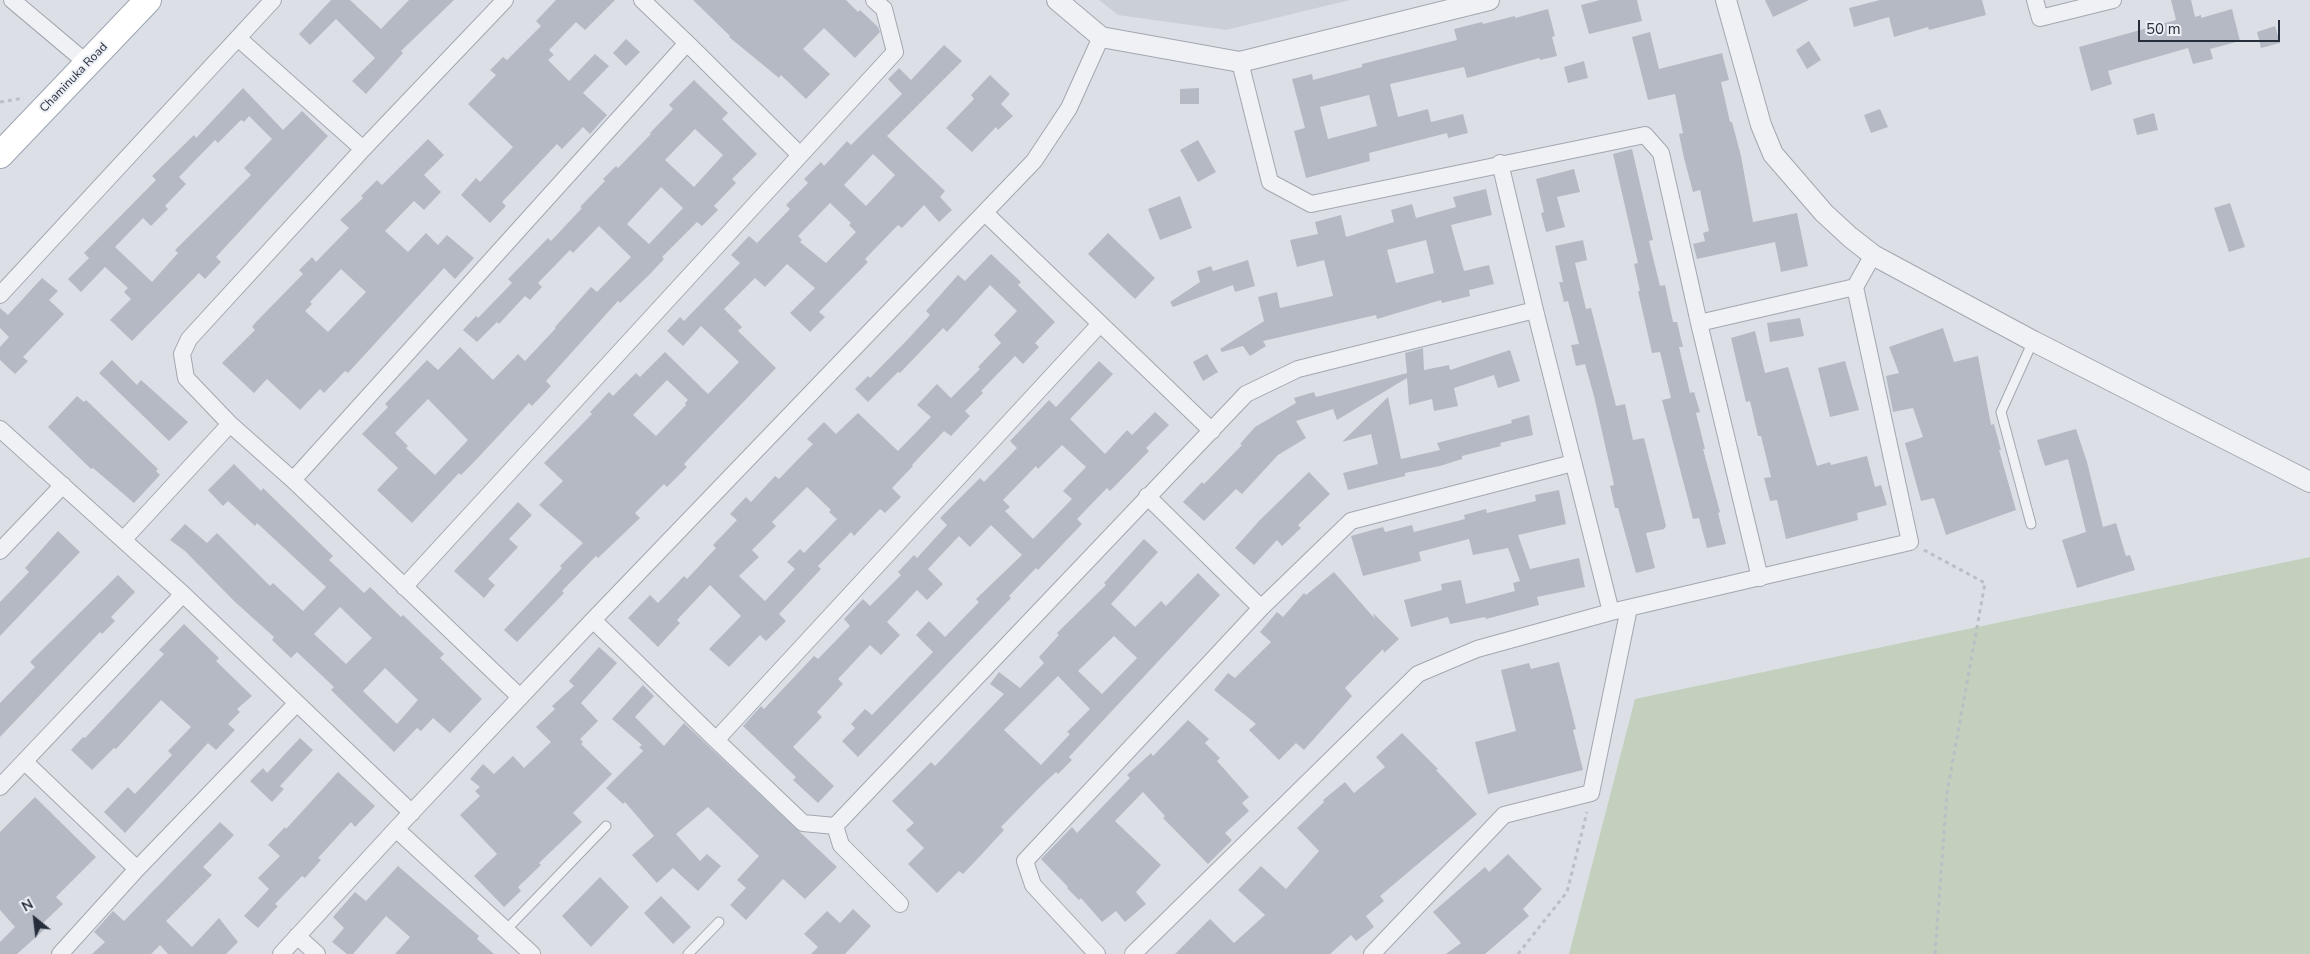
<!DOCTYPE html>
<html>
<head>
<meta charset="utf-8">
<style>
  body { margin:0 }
  #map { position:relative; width:2310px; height:954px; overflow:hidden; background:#dce0e6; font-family:"Nunito Sans",sans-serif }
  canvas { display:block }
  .north { position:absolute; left:10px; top:894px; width:50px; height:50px; -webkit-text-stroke:4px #eceff4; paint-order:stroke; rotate:331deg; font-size:14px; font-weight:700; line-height:20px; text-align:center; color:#262e3c }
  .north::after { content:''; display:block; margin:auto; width:18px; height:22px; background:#262e3c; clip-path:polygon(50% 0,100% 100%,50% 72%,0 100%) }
  .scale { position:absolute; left:2138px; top:20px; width:142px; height:22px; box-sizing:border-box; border:2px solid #262e3c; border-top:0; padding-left:6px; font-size:15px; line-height:18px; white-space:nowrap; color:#262e3c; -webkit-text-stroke:4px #eceff4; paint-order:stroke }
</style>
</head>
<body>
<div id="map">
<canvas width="2310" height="954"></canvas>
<div class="north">N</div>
<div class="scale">50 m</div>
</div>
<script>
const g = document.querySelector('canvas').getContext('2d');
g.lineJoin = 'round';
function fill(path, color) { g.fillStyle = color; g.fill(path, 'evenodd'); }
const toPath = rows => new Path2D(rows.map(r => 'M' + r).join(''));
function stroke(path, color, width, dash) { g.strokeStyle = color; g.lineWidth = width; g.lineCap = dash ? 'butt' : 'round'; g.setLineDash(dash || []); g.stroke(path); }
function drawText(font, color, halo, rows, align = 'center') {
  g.font = font + ' "Nunito Sans",sans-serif'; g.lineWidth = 4; g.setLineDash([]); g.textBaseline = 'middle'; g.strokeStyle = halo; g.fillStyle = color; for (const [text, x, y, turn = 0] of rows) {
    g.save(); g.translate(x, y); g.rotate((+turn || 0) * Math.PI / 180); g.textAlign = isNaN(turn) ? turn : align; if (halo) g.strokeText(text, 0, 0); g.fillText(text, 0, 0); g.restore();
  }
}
const built = toPath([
  [1099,0,1350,0,1226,30,1118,15]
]);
const green = toPath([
  [2310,557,2310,954,1569,954,1635,699]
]);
const building = toPath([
  [331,0,350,0,381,29,409,0,454,0,401,51,403,53,366,94,352,81,375,58,336,19,310,45,299,34],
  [556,0,615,0,585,30,576,22,549,50,554,55,548,60,569,81,595,54,609,66,583,93,607,115,590,134,583,127,562,149,557,144,502,202,506,206,490,223,461,195,476,178,480,182,513,147,468,104,496,75,490,70,503,57,507,60,541,26,536,21],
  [693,0,846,0,858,12,860,10,878,27,880,32,855,58,824,28,803,49,830,74,806,99,781,75,779,78,729,37,730,36],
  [1600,0,1637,0,1642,21,1589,34,1581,5],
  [1765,0,1809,0,1773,17],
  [1880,0,1982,0,1986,15,1929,30,1928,27,1894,37,1889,17,1854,27,1849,8],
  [2171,0,2191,0,2195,17,2201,15,2201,18,2232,9,2240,41,2210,49,2213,59,2193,64,2188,48,2108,71,2112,84,2091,91,2079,47,2176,20],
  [1548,9,1555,36,1552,37,1557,56,1540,60,1539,58,1467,78,1464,67,1390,84,1398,117,1428,109,1431,122,1463,114,1468,133,1448,138,1447,133,1369,153,1370,161,1306,178,1294,131,1305,128,1292,79,1312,74,1313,80,1362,67,1362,64,1457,40,1454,29,1482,22,1483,24,1515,16,1515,18],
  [1369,95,1377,126,1328,139,1320,107],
  [2275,26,2280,43,2261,48,2257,32],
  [1650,32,1659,69,1722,53,1729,80,1721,82,1730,122,1732,122,1741,156,1753,222,1797,213,1808,266,1781,272,1775,242,1697,259,1693,244,1705,241,1703,233,1709,231,1700,190,1693,192,1684,158,1679,134,1683,133,1675,94,1648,100,1632,37],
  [626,39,640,52,626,66,613,53],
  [1809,41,1821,60,1807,69,1796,50],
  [944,45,962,61,887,136,945,191,940,197,952,210,939,222,924,205,902,228,898,225,865,259,868,262,819,312,825,317,810,332,790,313,815,288,787,264,765,287,755,278,724,309,742,327,738,331,776,368,698,449,684,464,687,467,667,487,664,484,635,513,640,518,598,558,596,556,562,591,564,593,517,642,504,630,562,568,560,566,583,543,539,505,563,481,544,463,592,414,590,412,609,392,613,396,636,373,640,377,665,352,708,394,739,362,701,326,683,346,667,331,680,317,684,321,740,263,731,255,749,236,757,243,790,209,786,205,808,183,804,179,821,162,824,166,847,141,851,145,902,94,888,79,899,68,911,80],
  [873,154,895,175,866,206,844,185],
  [830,203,851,223,849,225,856,232,826,263,800,242,802,240,798,236],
  [667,380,688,400,685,403,686,405,656,436,633,415],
  [1584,61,1588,78,1568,83,1564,67],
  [990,75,1010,94,1001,104,1013,116,998,130,996,127,972,152,946,128,974,99,971,95],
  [694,80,728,113,722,119,757,154,732,179,736,183,714,206,718,210,702,226,697,222,662,257,664,259,649,275,620,303,618,301,546,381,551,386,532,406,529,403,474,462,461,475,459,473,412,523,377,490,398,468,362,434,388,407,385,404,427,360,438,370,460,347,493,380,518,354,525,361,556,328,555,327,591,287,597,292,631,257,599,226,573,253,570,250,538,283,542,287,530,300,525,296,499,324,497,322,477,342,463,330,476,316,478,318,512,283,508,279,548,238,551,241,582,208,580,207,605,181,603,179,616,166,618,168,651,134,650,133,673,109,669,105],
  [695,129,723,155,694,187,665,160],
  [661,187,683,208,649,244,627,224],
  [428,399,468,440,435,475,406,448,408,446,395,433],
  [243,88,283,130,302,111,328,136,216,257,221,262,205,279,199,273,132,341,110,320,131,299,124,292,128,288,105,267,81,292,68,279,89,258,84,253,156,180,152,176,194,135,196,138],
  [249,116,272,139,244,168,251,175,175,250,178,253,152,282,115,247,143,218,151,226,168,209,165,206,186,184,179,177,215,140,218,143,241,120,244,122],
  [1199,88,1199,104,1180,104,1180,89],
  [1880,109,1888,127,1871,133,1864,115],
  [2154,113,2158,130,2137,135,2133,119],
  [428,139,444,155,424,175,441,192,424,210,414,201,385,231,408,252,426,233,438,245,447,235,474,258,455,279,444,268,348,373,345,371,324,393,320,389,300,410,267,379,254,393,222,363,255,330,252,327,256,322,303,274,299,270,312,257,316,262,349,228,340,220,363,198,361,196,377,180,382,185],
  [341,269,366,292,328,332,305,311,312,304,310,302],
  [1198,140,1216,172,1198,182,1180,150],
  [1632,149,1653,240,1649,241,1660,286,1665,285,1673,322,1677,322,1683,347,1679,347,1690,393,1694,392,1700,412,1696,413,1705,449,1703,449,1720,512,1718,513,1726,544,1707,548,1699,518,1693,519,1662,400,1671,398,1660,352,1652,353,1638,291,1640,291,1634,264,1638,263,1613,154],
  [1574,169,1580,192,1557,197,1565,227,1546,232,1541,213,1544,212,1536,179],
  [1486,189,1492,215,1451,225,1464,271,1489,265,1494,284,1469,290,1470,296,1442,303,1441,300,1377,319,1376,315,1263,341,1266,346,1250,356,1243,346,1222,352,1220,349,1264,321,1258,297,1277,292,1280,308,1333,296,1324,260,1297,267,1290,240,1318,234,1315,222,1341,215,1346,237,1394,222,1391,210,1412,204,1416,218,1456,207,1453,197],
  [1426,240,1434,273,1396,283,1387,250],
  [1180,196,1192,228,1160,240,1148,209],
  [2230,203,2245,247,2229,252,2214,208],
  [1108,233,1155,278,1135,299,1088,254],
  [1583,240,1587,260,1575,263,1586,309,1591,308,1616,406,1625,404,1633,440,1644,438,1666,526,1664,529,1646,533,1655,568,1636,573,1618,508,1615,508,1610,486,1614,485,1594,396,1585,364,1576,366,1571,345,1579,344,1568,301,1564,302,1559,282,1563,282,1555,246],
  [991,254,1021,282,1018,285,1055,322,1035,343,1039,347,1023,364,1015,356,981,391,983,393,965,411,970,416,951,436,944,431,912,465,913,466,892,488,901,497,885,513,880,509,854,536,851,532,818,566,821,569,779,614,786,621,766,641,760,635,729,667,709,649,741,616,710,585,677,620,680,623,658,647,628,618,650,595,658,603,684,576,687,579,716,548,713,545,737,520,730,514,746,497,751,502,775,476,779,479,813,444,807,439,824,422,836,434,858,413,898,451,931,417,917,405,937,384,951,398,980,369,978,367,1001,343,994,335,1017,311,990,285,947,332,943,328,900,373,898,372,868,402,855,389,868,376,870,378,909,338,930,315,926,311,958,275,965,281],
  [807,487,831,510,829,512,837,519,804,553,800,549,787,562,795,569,765,601,739,576,759,557,752,550,776,526,772,522],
  [1248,260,1255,286,1235,292,1233,285,1173,307,1170,302,1200,282,1197,271,1211,266,1213,271],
  [42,278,58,291,49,300,64,314,23,357,28,361,15,374,0,360,0,347,9,337,0,328,0,308,8,315],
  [1800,318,1804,336,1770,342,1767,323],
  [1943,328,1954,362,1978,356,1991,425,1994,424,2001,450,1999,450,2016,510,1946,535,1934,498,1921,501,1905,443,1923,437,1913,408,1893,412,1886,376,1899,373,1889,347],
  [1755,331,1765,373,1788,367,1817,466,1830,462,1831,465,1867,456,1875,487,1881,485,1887,505,1857,513,1858,520,1786,539,1777,500,1770,501,1764,478,1771,477,1761,436,1758,436,1750,401,1746,402,1731,338],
  [1423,348,1424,370,1449,365,1450,370,1510,350,1520,381,1498,388,1494,375,1454,388,1458,406,1434,411,1432,399,1409,405,1407,378,1337,420,1333,409,1296,421,1306,438,1278,455,1242,494,1236,489,1204,521,1183,502,1202,482,1204,484,1242,445,1240,444,1255,427,1296,403,1294,398,1314,392,1316,397,1407,373,1405,353],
  [1207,354,1218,372,1203,381,1193,362],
  [112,360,137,385,141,380,188,422,169,441,99,373],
  [1099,361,1113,374,1070,419,1105,454,1127,430,1132,435,1155,412,1169,425,1146,448,1149,451,1110,491,1107,488,1077,519,1082,524,1038,570,1036,568,1009,596,1011,598,858,757,842,741,855,728,851,724,865,709,872,715,933,652,916,635,929,621,945,637,979,602,976,599,1022,555,991,525,970,547,959,536,928,569,943,584,927,600,917,590,887,622,900,635,881,655,870,645,838,679,843,684,817,712,822,717,793,747,834,786,818,803,793,780,796,777,743,726,761,706,764,709,814,656,818,659,850,626,844,619,863,599,870,606,901,575,898,572,914,555,917,558,947,525,940,518,980,478,984,482,1017,448,1010,441,1049,400,1056,407],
  [1062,445,1086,467,1063,491,1072,499,1033,539,1005,511,1010,507,1003,500,1036,466,1038,469],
  [1845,361,1859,410,1830,417,1818,368],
  [77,396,84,402,86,400,158,469,156,471,160,475,134,503,93,468,91,469,48,427],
  [1388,397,1401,459,1440,450,1437,443,1512,423,1511,420,1529,415,1533,435,1500,443,1501,446,1462,456,1462,459,1440,466,1405,473,1405,476,1348,490,1343,473,1378,464,1371,434,1342,442],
  [2076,429,2087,462,2103,527,2116,523,2126,556,2130,555,2135,570,2077,588,2062,540,2086,532,2068,459,2045,466,2037,440],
  [234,464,261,491,263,488,333,556,329,560,364,593,370,587,401,617,403,615,444,654,440,658,482,699,450,733,433,718,421,731,417,728,394,752,331,690,334,687,297,652,291,658,272,640,274,637,234,601,185,551,170,540,185,524,207,543,217,533,270,586,273,583,303,611,326,587,257,523,255,526,228,501,223,506,208,490],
  [340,607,372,638,346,664,314,634],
  [385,668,418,700,397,724,363,691],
  [1309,472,1330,494,1298,525,1301,528,1282,546,1277,540,1254,565,1235,548,1259,521],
  [1559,490,1566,524,1518,535,1530,569,1579,558,1585,587,1537,597,1539,605,1486,619,1485,617,1450,624,1448,617,1411,627,1404,600,1442,590,1441,584,1461,580,1466,604,1515,591,1513,583,1520,581,1508,548,1473,555,1469,539,1419,552,1421,561,1363,576,1351,536,1383,527,1385,532,1412,525,1414,532,1465,519,1464,515,1486,509,1487,513,1536,501,1535,495],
  [518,502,532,515,509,539,518,547,488,579,495,585,484,598,454,571],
  [58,531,80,552,0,636,0,602,29,572,25,568],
  [1144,539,1158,552,1111,604,1135,627,1161,601,1166,606,1198,573,1220,595,1069,757,1072,760,1058,774,1056,772,1039,788,1001,827,1004,830,982,854,963,874,959,871,937,893,908,864,924,848,906,830,914,823,892,801,931,762,935,766,1004,694,990,684,999,672,1020,688,1044,663,1039,657,1059,635,1057,633,1106,585,1104,583],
  [1114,636,1137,658,1102,694,1078,671],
  [1058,676,1090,709,1067,732,1070,734,1041,765,1004,730],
  [1334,572,1375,619,1373,613,1399,639,1384,653,1383,649,1345,688,1352,696,1304,750,1296,743,1279,760,1249,730,1256,724,1214,690,1228,673,1235,678,1271,642,1260,632,1277,612,1283,617,1304,593,1306,595],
  [118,575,135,592,111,617,115,621,102,634,100,632,0,737,0,703,35,667,30,662],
  [184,624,219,658,216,661,252,696,237,709,240,712,228,724,235,730,216,750,208,743,125,833,104,812,128,787,135,794,172,755,168,751,191,727,161,700,116,749,114,748,92,770,71,750,83,737,85,738,164,654,159,650],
  [599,647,617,663,581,703,598,721,580,739,583,742,581,744,612,774,573,813,582,822,539,863,541,865,518,887,521,891,504,907,474,876,497,854,460,815,480,796,475,791,480,787,470,779,483,764,494,774,513,756,524,768,551,742,536,727,555,709,552,706,574,686,569,681],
  [1559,662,1576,729,1573,730,1583,770,1488,794,1475,742,1516,731,1501,670,1529,663,1531,669],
  [643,685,654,696,635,717,664,746,684,723,837,867,805,899,783,879,746,920,730,905,746,888,737,880,759,856,708,807,676,834,700,861,707,854,721,866,698,891,673,868,657,883,632,855,654,836,625,802,623,804,606,788,643,751,639,747,642,745,612,719],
  [1188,720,1209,739,1205,743,1220,758,1217,761,1249,797,1242,803,1249,811,1225,833,1232,840,1208,864,1163,818,1165,816,1143,792,1115,821,1161,865,1136,892,1146,904,1125,922,1116,911,1102,922,1081,898,1079,900,1067,888,1068,887,1041,859,1072,827,1077,833,1130,778,1127,775,1151,753,1153,756],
  [1402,733,1438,769,1436,770,1477,814,1380,896,1384,901,1366,916,1374,927,1356,941,1351,935,1330,954,1175,954,1210,919,1234,943,1265,915,1238,890,1261,866,1286,889,1319,851,1297,828,1324,802,1323,800,1345,782,1354,793,1385,767,1376,757],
  [300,738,313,750,280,786,284,789,272,802,250,781,263,768,267,773],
  [338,772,375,806,355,827,351,822,318,858,321,860,305,878,302,876,275,904,278,906,258,928,244,916,269,889,258,878,280,856,268,845,285,827,286,829],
  [35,797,96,857,56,897,63,904,42,924,46,928,17,954,0,954,0,942,15,927,0,910,0,832],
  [220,822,234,835,203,867,212,875,166,921,192,947,219,918,238,942,226,954,168,954,160,945,151,954,92,954,105,942,94,932,113,911,124,921],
  [1508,854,1542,889,1523,909,1529,916,1485,954,1446,954,1461,943,1433,912,1485,867,1489,872],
  [398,866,479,936,477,939,494,954,395,954,410,937,386,916,353,954,347,954,332,942,344,928,333,917,355,892,366,901],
  [600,877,629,907,591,947,562,916],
  [661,896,691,927,673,944,644,913],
  [853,909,871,926,845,954,811,954,818,947,804,934,827,911,840,923]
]);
const path = toPath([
  [0,102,24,98],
  [1924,550,1985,583,1947,793,1935,954],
  [1518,954,1567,892,1587,812]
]);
const service = toPath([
  [2031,524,2001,412,2033,341],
  [506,930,606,826],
  [688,954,719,922]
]);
const minor = toPath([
  [12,0,88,64],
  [505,0,363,149,189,339,182,354,186,378,230,424,293,480,520,697],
  [2035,0,2040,18,2113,0],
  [238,38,363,149],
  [687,43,800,155],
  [1240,62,1270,182,1311,204,1645,135,1661,153,1699,323,1760,578],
  [1500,163,1535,310,1611,612],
  [985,213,1212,431],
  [0,295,273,0],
  [1699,323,1855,287,1873,255],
  [0,429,183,594,412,813],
  [293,480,687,43,642,0],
  [1147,496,1261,608],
  [124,539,230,424],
  [0,551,63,485],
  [404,587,895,52,884,9,874,0],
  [593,620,716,740,1100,324],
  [716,740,803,823,835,826,1246,394,1298,369,1535,310],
  [25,762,137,869],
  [0,787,183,594],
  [835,826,841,845,900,904],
  [396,829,532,954],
  [297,936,317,954],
  [60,954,137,869,297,703],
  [281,954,396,829,593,620,1034,161,1069,108,1101,37],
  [1097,954,1033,885,1025,861,1261,608,1351,521,1573,463],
  [1133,954,1418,674,1477,649,1611,612,1910,542,1855,287],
  [1372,954,1504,815,1591,793,1629,608]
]);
const tertiary = toPath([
  [1057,0,1101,37,1240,62,1489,0],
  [1726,0,1761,125,1773,154,1824,213,1850,237,1873,255,2033,341,2310,482]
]);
const primary = toPath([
  [0,155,148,0]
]);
const streetNames = [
  ["Chaminuka Road",74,78,-46]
];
fill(built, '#cacfd8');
fill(green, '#c2d0bd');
fill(building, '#b4b9c3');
stroke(service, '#a2a7b0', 11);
stroke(minor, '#a2a7b0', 18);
stroke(tertiary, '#a2a7b0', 22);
stroke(primary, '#9ca4b2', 28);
stroke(path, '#bbbec5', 3, [4, 4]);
stroke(service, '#eff1f5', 9);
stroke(minor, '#eff1f5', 16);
stroke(tertiary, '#eff1f5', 20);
stroke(primary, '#fff', 26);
drawText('12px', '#262e3c', '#eceff4', streetNames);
</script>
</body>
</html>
